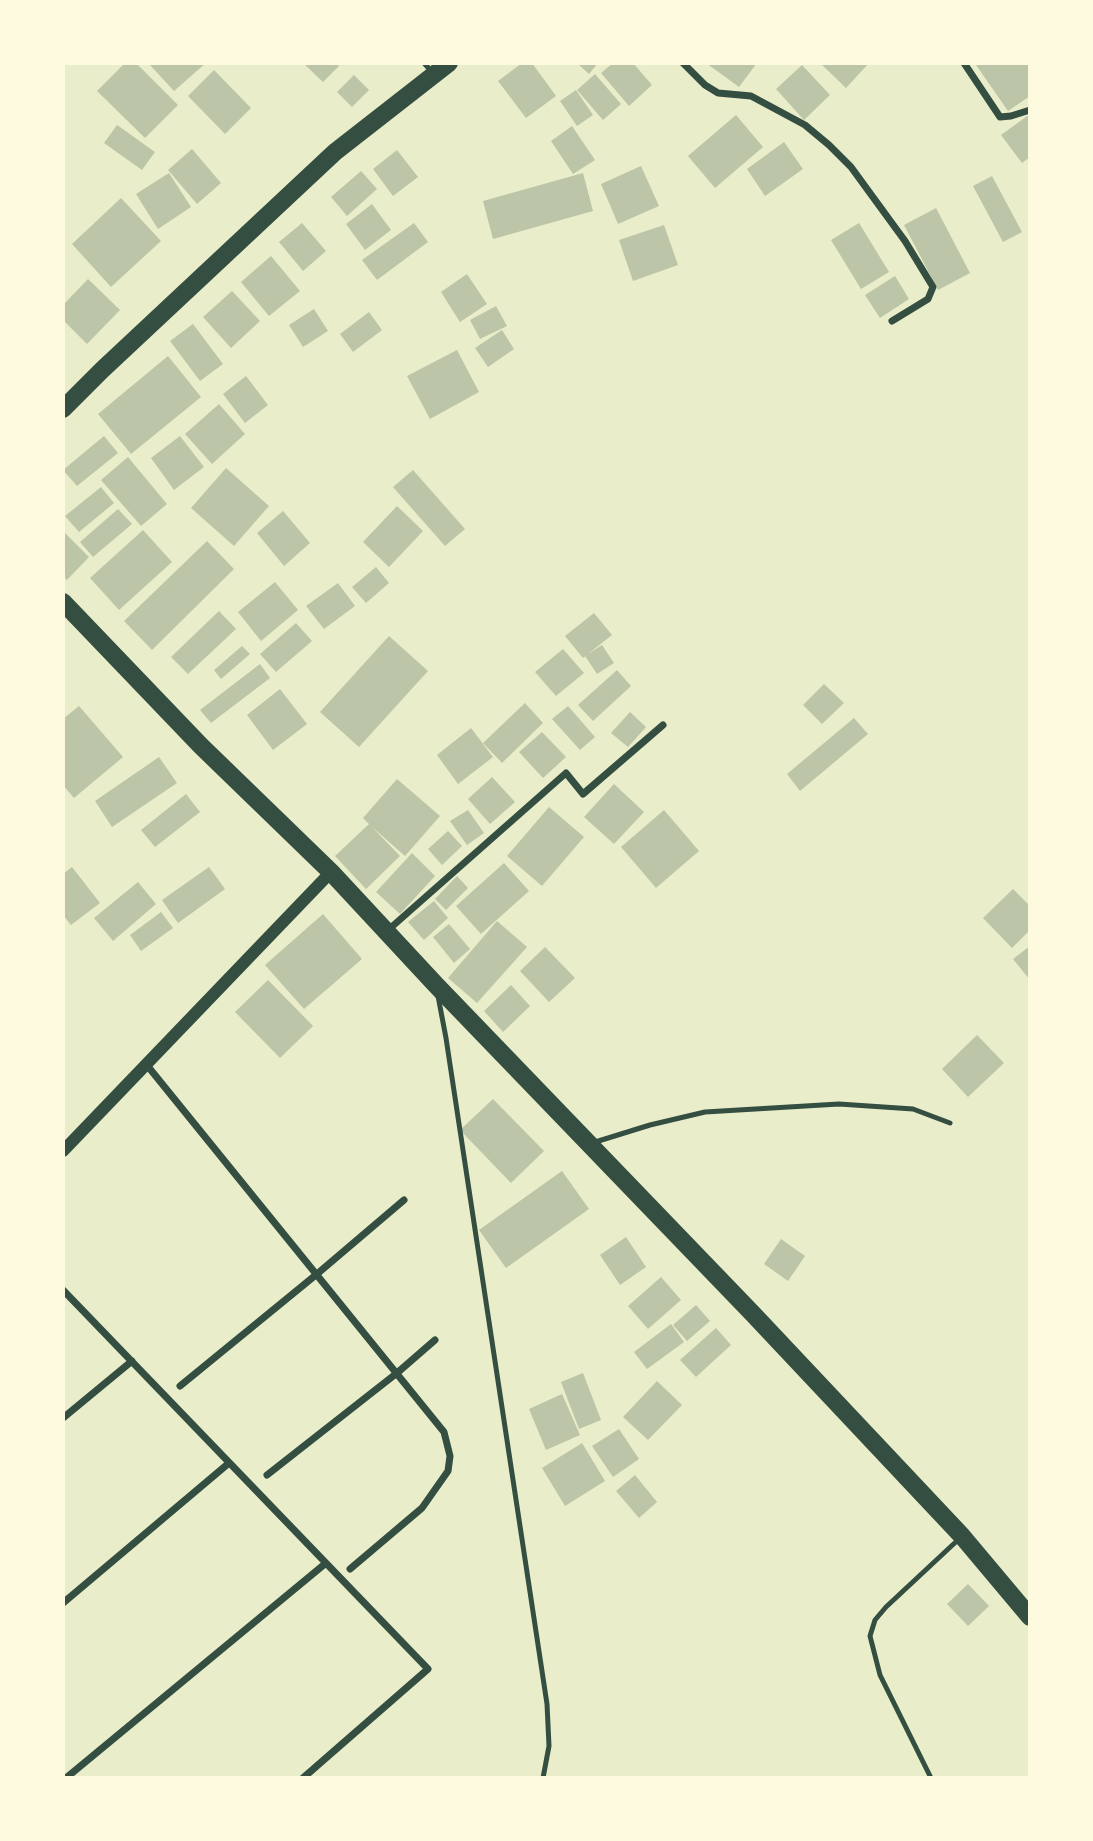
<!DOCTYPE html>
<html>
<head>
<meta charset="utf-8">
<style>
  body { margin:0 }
  #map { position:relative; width:1093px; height:1841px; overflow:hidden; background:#e9edc9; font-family:Manrope,sans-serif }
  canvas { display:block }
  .frame { position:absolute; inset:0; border:65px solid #fefae0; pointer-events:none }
</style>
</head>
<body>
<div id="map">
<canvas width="1093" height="1841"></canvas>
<div class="frame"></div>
</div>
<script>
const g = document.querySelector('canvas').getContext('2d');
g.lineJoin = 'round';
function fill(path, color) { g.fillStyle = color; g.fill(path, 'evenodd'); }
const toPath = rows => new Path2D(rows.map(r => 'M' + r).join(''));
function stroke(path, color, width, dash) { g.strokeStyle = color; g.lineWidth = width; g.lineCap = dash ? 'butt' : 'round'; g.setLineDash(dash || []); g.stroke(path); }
const building = toPath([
  [125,63,136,63,178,105,145,138,97,91],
  [152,63,206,63,174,91,150,65],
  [303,63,336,63,339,66,323,82],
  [522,63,532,63,556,96,526,118,498,81],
  [577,63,598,63,589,74],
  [613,63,633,63,652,85,629,106,601,73],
  [706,63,757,63,739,87],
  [820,63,869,63,846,88],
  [979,63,1030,63,1030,96,1008,111,976,65],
  [802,65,830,95,804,120,776,89],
  [214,70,251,108,225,134,188,96],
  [595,74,621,104,603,120,577,90],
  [354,75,369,90,352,107,337,92],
  [576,90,593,115,577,126,560,101],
  [1030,114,1030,157,1022,163,1001,135],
  [736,115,763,147,715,188,688,156],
  [117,125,155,152,142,170,104,143],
  [572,126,595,160,573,174,551,141],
  [784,142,803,169,765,196,747,169],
  [192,149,221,183,197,204,168,170],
  [397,150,418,177,393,196,373,169],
  [641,166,659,206,618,224,601,184],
  [361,171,377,189,347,216,331,197],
  [169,173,191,207,158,229,136,194],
  [583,173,593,211,493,239,483,201],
  [992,176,1022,232,1003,242,973,186],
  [121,198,161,241,111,287,72,244],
  [372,204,391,230,365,250,346,224],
  [936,208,970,273,938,290,904,225],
  [302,223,326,251,303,271,279,242],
  [414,223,428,242,377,280,362,260],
  [859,223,889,272,861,289,831,240],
  [664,225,678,265,633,281,619,240],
  [271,256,300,291,269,316,241,282],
  [467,274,487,304,460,322,441,292],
  [895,276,909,299,880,318,865,295],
  [88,279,120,310,87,344,63,320,63,305],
  [232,291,260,321,231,348,203,317],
  [496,306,507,326,480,339,470,320],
  [314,309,328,331,303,347,289,325],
  [369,312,382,330,353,352,340,334],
  [193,324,223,364,200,381,170,341],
  [502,330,514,349,488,367,475,348],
  [457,350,479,392,430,419,407,376],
  [168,356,201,397,131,454,98,414],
  [246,376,268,405,245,423,223,394],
  [219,404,245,434,212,464,185,434],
  [104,436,118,453,77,486,63,470],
  [180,436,204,467,174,490,151,458],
  [128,457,167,504,141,526,101,480],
  [226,468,269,506,234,546,191,508],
  [413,470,465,529,445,546,393,487],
  [101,487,114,503,79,532,65,516],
  [397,506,423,531,389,567,363,542],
  [118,509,132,524,93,557,80,542],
  [283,511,310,543,284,566,257,533],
  [143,530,172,562,119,610,90,578],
  [65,533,89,557,67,580,63,576,63,536],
  [207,541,234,569,152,650,124,621],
  [376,567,389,583,366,603,352,587],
  [275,582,298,610,261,641,238,612],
  [338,583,355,606,324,629,306,606],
  [219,611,236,629,188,674,171,657],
  [594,613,612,635,583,658,565,636],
  [296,623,312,641,276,672,260,654],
  [389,636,428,671,359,747,320,712],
  [602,645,614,663,597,674,585,656],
  [242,646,250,654,221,679,214,670],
  [563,649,584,673,556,696,535,672],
  [260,664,270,678,211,723,200,710],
  [617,670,631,686,593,721,578,705],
  [824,684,844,703,822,724,803,705],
  [280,689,307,724,273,750,247,715],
  [525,703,543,723,502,763,483,743],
  [79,706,123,757,74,798,63,785,63,719],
  [568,706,595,737,580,750,552,719],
  [630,712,646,727,628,747,611,733],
  [854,718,868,734,800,791,787,774],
  [471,728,493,757,458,784,437,755],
  [542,732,566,757,543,778,519,752],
  [159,757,177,783,112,827,95,801],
  [492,777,515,802,490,824,468,799],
  [397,779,440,816,405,856,372,827,400,856,366,889,335,856,369,824,363,818],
  [614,784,644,812,614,844,584,817],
  [186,794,200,812,155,847,141,830],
  [549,807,584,837,542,886,507,856],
  [468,810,484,833,467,845,450,821],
  [664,810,699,851,656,888,621,847],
  [448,831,462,846,442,865,428,849],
  [412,853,435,876,400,914,376,892],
  [504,863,529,891,481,934,456,906],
  [72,867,100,903,71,925,63,915,63,874],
  [209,867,225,889,178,923,162,900],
  [457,876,468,888,446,910,435,899],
  [138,882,156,904,113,941,94,918],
  [1013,889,1030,906,1030,930,1012,948,983,918],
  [434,901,448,918,424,940,408,922],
  [161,912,173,928,141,951,130,935],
  [323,914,362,959,304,1009,265,965],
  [497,921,527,947,477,1003,448,978],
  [449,924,470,949,454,963,433,937],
  [1030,946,1030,980,1013,959],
  [545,947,575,978,549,1002,520,971],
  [268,980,313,1026,280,1058,235,1012],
  [511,985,530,1006,503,1032,484,1011],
  [977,1035,1004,1063,968,1097,942,1069],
  [493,1099,544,1151,511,1183,460,1130],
  [562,1171,589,1209,506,1268,479,1230],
  [626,1237,646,1267,620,1285,600,1255],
  [781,1239,805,1256,788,1281,764,1264],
  [661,1277,681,1300,648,1329,628,1306],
  [696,1305,710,1321,687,1341,673,1325],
  [671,1324,684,1342,647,1369,634,1352],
  [716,1328,731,1345,696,1377,680,1360],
  [583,1373,601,1420,579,1429,561,1382],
  [657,1381,682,1405,648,1440,623,1417],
  [562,1394,580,1435,546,1450,529,1409],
  [619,1429,639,1459,613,1477,592,1446],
  [582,1443,605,1481,565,1506,542,1468],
  [635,1475,657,1502,639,1518,616,1491],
  [968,1584,989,1606,968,1626,947,1604]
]);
const service = toPath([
  [424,63,432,72],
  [438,996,446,1038,547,1704,549,1746,543,1778],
  [592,1143,650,1125,705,1112,839,1104,913,1109,950,1123],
  [931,1778,880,1675,870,1636,875,1620,886,1607,960,1538]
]);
const minor = toPath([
  [683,63,705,85,718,93,751,96,805,125,829,145,851,167,905,241,933,287,928,299,892,321],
  [964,63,1000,117,1011,116,1030,110],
  [387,931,566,773,583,794,663,725],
  [146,1064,444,1432,450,1456,448,1471,422,1508,350,1569],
  [63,1290,428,1669,303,1778],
  [180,1386,317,1274,404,1200],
  [63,1418,132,1361],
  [267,1475,397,1373,435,1340],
  [63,1603,229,1463],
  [66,1778,326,1563]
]);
const tertiary = toPath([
  [63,1151,331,872]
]);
const primary = toPath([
  [63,409,102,370,335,152,449,63],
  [63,602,201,746,331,872,436,985,753,1314,962,1536,1030,1617]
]);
fill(building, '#bcc5a7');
stroke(service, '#344e41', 5);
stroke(minor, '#344e41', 7);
stroke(tertiary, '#344e41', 12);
stroke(primary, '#344e41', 18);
</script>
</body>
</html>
